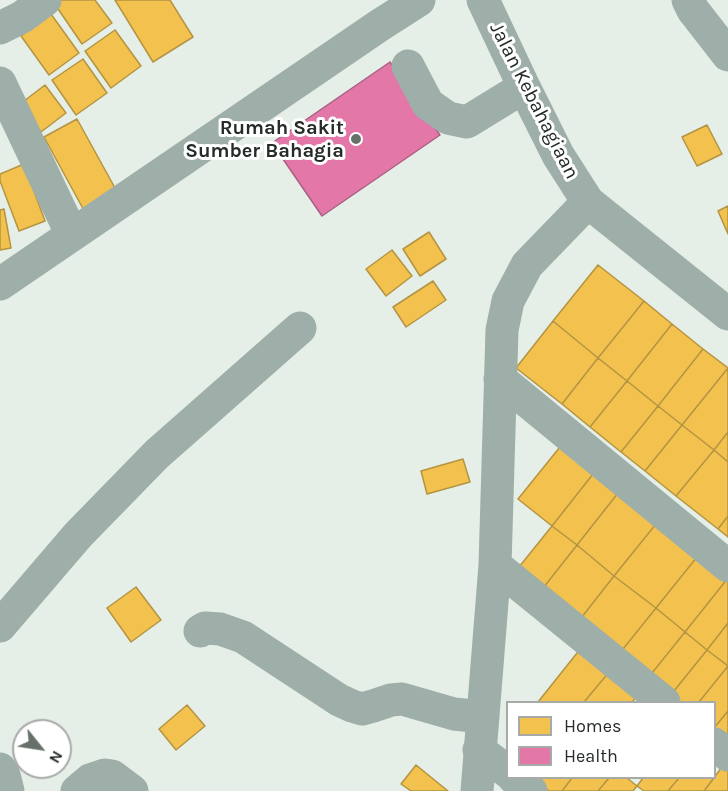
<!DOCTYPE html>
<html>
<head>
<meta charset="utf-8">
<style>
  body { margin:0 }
  #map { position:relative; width:728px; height:791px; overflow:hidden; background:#e5efe7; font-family:Karla,sans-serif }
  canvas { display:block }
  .legend { position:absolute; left:506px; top:701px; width:210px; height:78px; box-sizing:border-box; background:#fff; border:2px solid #a8aaa8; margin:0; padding:8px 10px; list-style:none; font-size:18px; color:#252b26 }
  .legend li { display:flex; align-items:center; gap:12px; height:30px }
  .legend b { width:30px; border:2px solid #a8aaa8 }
  .north { position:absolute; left:12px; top:719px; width:60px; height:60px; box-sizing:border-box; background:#fff; border:2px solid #a8aaa8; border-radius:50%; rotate:120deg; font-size:16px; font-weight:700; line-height:24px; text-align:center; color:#252b26 }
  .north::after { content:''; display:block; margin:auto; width:21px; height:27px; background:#68706a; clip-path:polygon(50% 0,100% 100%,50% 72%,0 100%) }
</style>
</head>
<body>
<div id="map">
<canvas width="728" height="791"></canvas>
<ul class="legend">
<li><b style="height:16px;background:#f2c14e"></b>Homes</li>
<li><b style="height:16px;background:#e377a8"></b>Health</li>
</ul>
<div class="north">N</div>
</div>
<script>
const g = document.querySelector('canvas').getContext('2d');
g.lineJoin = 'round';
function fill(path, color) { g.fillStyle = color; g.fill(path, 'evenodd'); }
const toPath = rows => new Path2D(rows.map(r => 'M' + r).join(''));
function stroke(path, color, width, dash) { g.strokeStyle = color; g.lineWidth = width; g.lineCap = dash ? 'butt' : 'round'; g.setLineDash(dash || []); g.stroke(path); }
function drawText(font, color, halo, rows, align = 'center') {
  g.font = font + ' Karla,sans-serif'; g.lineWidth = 6; g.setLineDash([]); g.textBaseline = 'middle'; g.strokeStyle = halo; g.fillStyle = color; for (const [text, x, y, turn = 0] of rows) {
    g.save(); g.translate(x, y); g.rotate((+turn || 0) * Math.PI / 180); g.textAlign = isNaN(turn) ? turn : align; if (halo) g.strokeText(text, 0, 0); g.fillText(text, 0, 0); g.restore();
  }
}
const homes = toPath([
  [58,0,95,0,112,23,82,44,54,3,58,0],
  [115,0,170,0,193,37,153,62,115,0],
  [51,14,79,53,49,75,21,36,51,14],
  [115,30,141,66,111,88,85,51,115,30],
  [83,59,107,93,76,115,52,80,83,59],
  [45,85,66,113,41,132,20,104,45,85],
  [77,119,120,197,87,216,44,137,77,119],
  [707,125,722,154,697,166,682,137,707,125],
  [24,164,45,221,19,231,0,181,0,174,24,164],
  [728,206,728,234,718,211,728,206],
  [4,209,11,248,0,250,0,210,4,209],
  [429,232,446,259,420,276,403,249,429,232],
  [392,250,412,276,386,296,366,269,392,250],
  [598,265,644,301,598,358,553,321,598,265],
  [433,281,446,300,406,327,393,307,433,281],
  [644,301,672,324,627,381,598,358,644,301],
  [553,321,598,358,562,404,516,368,553,321],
  [672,324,703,349,658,406,627,381,672,324],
  [703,349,728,368,682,425,658,406,703,349],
  [598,358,627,381,590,427,562,404,598,358],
  [728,368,728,432,714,450,682,425,728,368],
  [627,381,658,406,621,452,590,427,627,381],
  [658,406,682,425,645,471,621,452,658,406],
  [682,425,714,450,676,496,645,471,682,425],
  [728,432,728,462,714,450,728,432],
  [564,442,597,469,552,526,518,499,564,442],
  [714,450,728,462,728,516,718,529,676,496,714,450],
  [463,459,470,482,427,494,421,471,463,459],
  [597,469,622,488,577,545,552,526,597,469],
  [622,488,660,519,614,576,577,545,622,488],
  [728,516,728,537,718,529,728,516],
  [660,519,701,552,656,608,614,576,660,519],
  [552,526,577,545,540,592,515,572,552,526],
  [577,545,614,576,578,622,540,592,577,545],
  [701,552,728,578,685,632,656,608,701,552],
  [614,576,656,608,619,654,578,622,614,576],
  [728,578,728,623,707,650,685,632,728,578],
  [136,587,161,620,131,642,107,608,136,587],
  [656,608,685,632,648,678,619,654,656,608],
  [728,623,728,666,707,650,728,623],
  [685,632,707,650,670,696,648,678,685,632],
  [581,648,610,671,584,702,538,702,581,648],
  [707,650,728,666,699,702,679,702,670,696,707,650],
  [728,666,728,711,714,728,714,702,699,702,728,666],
  [610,671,639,694,632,702,584,702,610,671],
  [187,705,205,726,176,750,159,729,187,705],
  [728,711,728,742,714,731,714,728,728,711],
  [725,763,728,765,728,791,704,791,725,763],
  [416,765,448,791,411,791,401,784,416,765],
  [532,778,572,778,562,791,549,791,532,778],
  [572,778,609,778,598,791,562,791,572,778],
  [609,778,627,778,637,786,633,791,598,791,609,778],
  [643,778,679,778,668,791,644,791,637,786,643,778],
  [679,778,714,778,704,791,668,791,679,778]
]);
const health = toPath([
  [390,62,440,135,322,216,272,143,390,62]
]);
const minor = toPath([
  [483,0,524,87,558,155,588,202,728,314],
  [688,0,693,10,728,55],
  [0,28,22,17,45,0],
  [408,66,428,104,448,118,467,122,524,87],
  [0,83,72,235],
  [0,284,380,25,419,0],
  [500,379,728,566],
  [495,565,664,702],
  [0,626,78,535,157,454,300,328],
  [200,631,205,628,220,629,243,637,339,700,352,706,362,709,373,706,391,700,402,699,454,714,483,717],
  [714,744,728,755],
  [479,750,508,772],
  [0,769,4,775,8,791],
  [514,778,531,791],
  [77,791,90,780,105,775,112,776,132,791],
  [477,791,495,565,502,330,508,301,527,265,588,202]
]);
const markers = [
  [356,139,6,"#68706a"]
];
const streetNames = [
  ["Jalan Kebahagiaan",534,101,63]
];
const poiNames = [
  ["Rumah Sakit",344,128],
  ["Sumber Bahagia",344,151]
];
fill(homes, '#f2c14e');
stroke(homes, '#b49442', 1.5);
fill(health, '#e377a8');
stroke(health, '#aa6081', 1.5);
stroke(minor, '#9eaea9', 33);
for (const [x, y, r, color] of markers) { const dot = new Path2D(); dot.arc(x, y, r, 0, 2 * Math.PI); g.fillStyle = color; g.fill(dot); stroke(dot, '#fff', 2); }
drawText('20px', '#252b26', '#fff', streetNames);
drawText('bold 20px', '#252b26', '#fff', poiNames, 'right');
</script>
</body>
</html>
